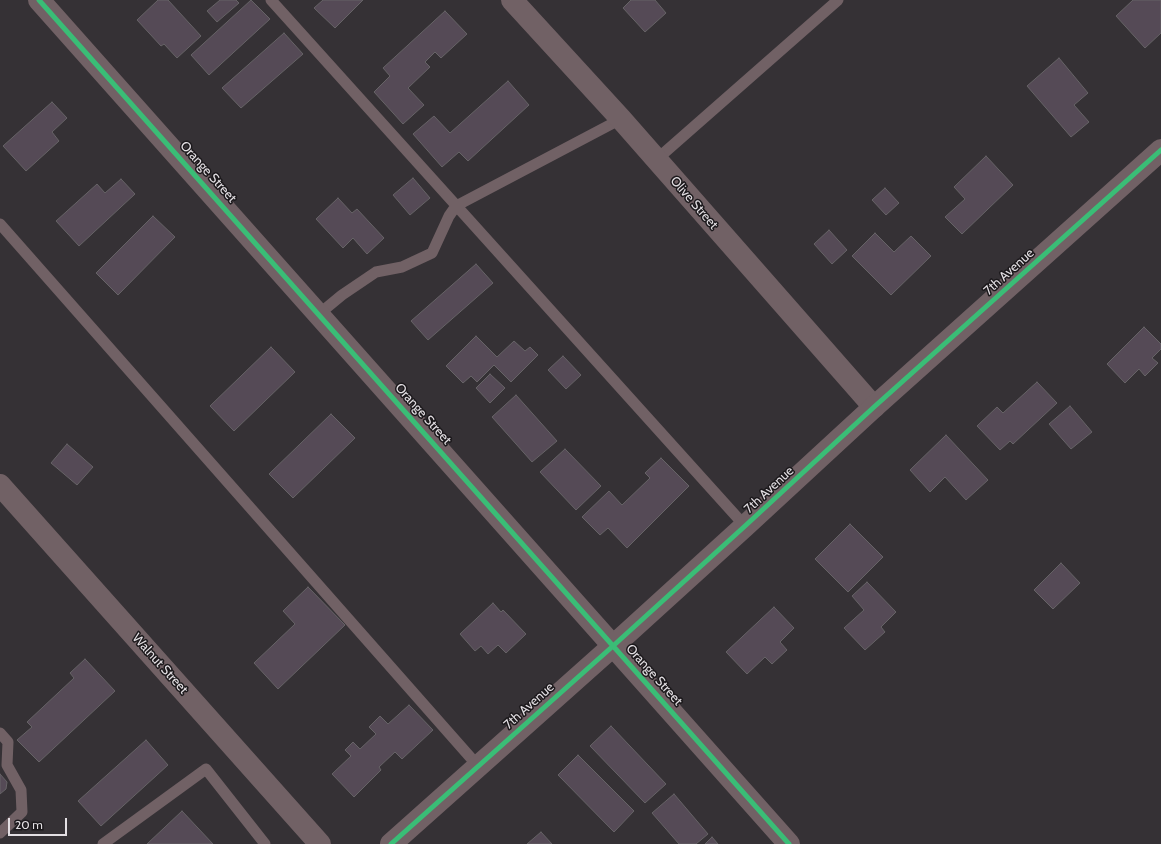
<!DOCTYPE html>
<html>
<head>
<meta charset="utf-8">
<style>
  body { margin:0 }
  #map { position:relative; width:1161px; height:844px; overflow:hidden; background:#353135; font-family:Cabin,sans-serif }
  canvas { display:block }
  .scale { position:absolute; left:8px; top:818px; width:59px; height:18px; box-sizing:border-box; border:2px solid #e3dfe3; border-top:0; padding-left:5px; font-size:12px; line-height:14px; white-space:nowrap; color:#e3dfe3; -webkit-text-stroke:3px #1c191c; paint-order:stroke }
</style>
</head>
<body>
<div id="map">
<canvas width="1161" height="844"></canvas>
<div class="scale">20 m</div>
</div>
<script>
const g = document.querySelector('canvas').getContext('2d');
g.lineJoin = 'round';
function fill(path, color) { g.fillStyle = color; g.fill(path, 'evenodd'); }
const toPath = rows => new Path2D(rows.map(r => 'M' + r).join(''));
function stroke(path, color, width, dash) { g.strokeStyle = color; g.lineWidth = width; g.lineCap = dash ? 'butt' : 'round'; g.setLineDash(dash || []); g.stroke(path); }
function drawText(font, color, halo, rows, align = 'center') {
  g.font = font + ' Cabin,sans-serif'; g.lineWidth = 3; g.setLineDash([]); g.textBaseline = 'middle'; g.strokeStyle = halo; g.fillStyle = color; for (const [text, x, y, turn = 0] of rows) {
    g.save(); g.translate(x, y); g.rotate((+turn || 0) * Math.PI / 180); g.textAlign = isNaN(turn) ? turn : align; if (halo) g.strokeText(text, 0, 0); g.fillText(text, 0, 0); g.restore();
  }
}
const building = toPath([
  [158,0,168,0,201,36,177,58,164,44,161,46,137,20,158,0],
  [220,0,236,0,239,3,217,22,207,11,220,0],
  [251,0,270,19,209,75,191,55,251,0],
  [323,0,363,0,335,28,314,8,323,0],
  [631,0,655,0,666,13,645,32,623,8,631,0],
  [1133,0,1161,0,1161,33,1145,48,1116,16,1133,0],
  [445,11,467,34,441,58,435,52,425,62,430,67,408,88,424,105,403,124,374,92,390,76,383,68,445,11],
  [284,33,303,54,241,108,222,88,284,33],
  [1059,58,1088,93,1074,105,1089,122,1071,137,1027,86,1059,58],
  [508,81,529,105,468,161,459,152,442,167,413,134,434,116,450,133,508,81],
  [52,102,67,118,52,132,59,141,26,171,3,146,52,102],
  [986,156,1013,185,962,234,945,217,965,199,954,187,986,156],
  [413,178,430,198,410,215,393,195,413,178],
  [121,179,135,194,79,246,56,221,97,184,105,193,121,179],
  [885,188,899,203,886,215,872,200,885,188],
  [338,198,352,213,357,209,384,238,367,254,353,238,343,248,316,219,338,198],
  [153,216,175,237,118,295,96,273,153,216],
  [829,230,847,250,832,264,814,244,829,230],
  [875,233,894,252,911,236,931,256,891,295,852,256,875,233],
  [476,264,493,283,428,340,411,321,476,264],
  [1144,327,1161,344,1161,349,1152,358,1158,363,1145,376,1139,369,1125,383,1107,364,1144,327],
  [476,336,497,357,514,341,525,351,530,347,538,355,511,382,494,365,477,382,471,376,463,383,446,366,476,336],
  [271,347,295,372,234,431,210,406,271,347],
  [563,356,581,375,566,389,548,370,563,356],
  [490,374,505,388,490,403,476,388,490,374],
  [1037,382,1057,403,1013,444,1010,441,1000,450,977,426,997,407,1003,413,1037,382],
  [516,395,557,441,532,462,492,417,516,395],
  [1070,406,1092,432,1071,449,1049,424,1070,406],
  [331,414,355,438,293,498,269,474,331,414],
  [946,435,988,480,966,500,945,477,930,492,910,470,946,435],
  [67,444,93,467,77,485,51,463,67,444],
  [565,449,601,486,576,510,540,472,565,449],
  [661,458,689,486,627,548,608,528,600,535,582,517,609,491,622,505,650,478,645,473,661,458],
  [850,524,883,557,848,592,815,559,850,524],
  [1061,563,1080,583,1053,609,1034,590,1061,563],
  [867,582,896,612,881,627,885,632,865,650,844,628,864,610,852,596,867,582],
  [308,587,345,625,278,689,254,663,295,624,283,611,308,587],
  [493,603,501,612,503,610,526,634,506,653,498,645,488,654,481,646,475,651,460,634,493,603],
  [774,607,794,628,780,642,787,650,772,664,765,657,747,674,726,652,774,607],
  [85,659,115,691,39,762,17,740,32,727,27,722,74,678,70,673,85,659],
  [409,705,433,730,402,759,395,752,379,767,381,770,354,797,332,774,351,756,345,750,353,742,360,749,376,734,369,727,380,716,388,724,409,705],
  [611,726,666,784,645,803,590,746,611,726],
  [146,740,168,765,101,826,78,801,146,740],
  [578,755,634,811,614,832,558,775,578,755],
  [0,774,7,782,6,789,0,794,0,774],
  [674,794,708,834,696,844,679,844,652,813,674,794],
  [182,811,213,844,147,844,182,811],
  [541,832,552,844,527,844,541,832],
  [712,837,718,844,705,844,712,837]
]);
const service = toPath([
  [271,0,745,526],
  [656,160,838,0],
  [0,224,478,766],
  [319,314,342,295,376,272,402,267,432,253,449,216,456,206,621,119],
  [0,733,8,742,7,765,21,790,22,812,0,833],
  [103,844,206,769,265,844]
]);
const minor = toPath([
  [39,0,789,844],
  [512,0,621,119,874,407],
  [0,485,320,844]
]);
const tertiary = toPath([
  [391,844,613,646,745,526,874,407,1161,150]
]);
const cycleway = toPath([
  [39,0,789,844],
  [391,844,613,646,745,526,874,407,1161,150]
]);
const streetNames = [
  ["Orange Street",208,172,48],
  ["Olive Street",694,203,49],
  ["7th Avenue",1009,272,-42],
  ["Orange Street",423,414,48],
  ["7th Avenue",769,490,-43],
  ["Walnut Street",160,664,48],
  ["Orange Street",654,675,48],
  ["7th Avenue",529,706,-42]
];
fill(building, '#554a56');
stroke(building, '#666366', 1);
stroke(service, '#716165', 11);
stroke(minor, '#716165', 22);
stroke(tertiary, '#716165', 22);
stroke(cycleway, '#3abd76', 5);
drawText('13px', '#e3dfe3', '#1c191c', streetNames);
</script>
</body>
</html>
